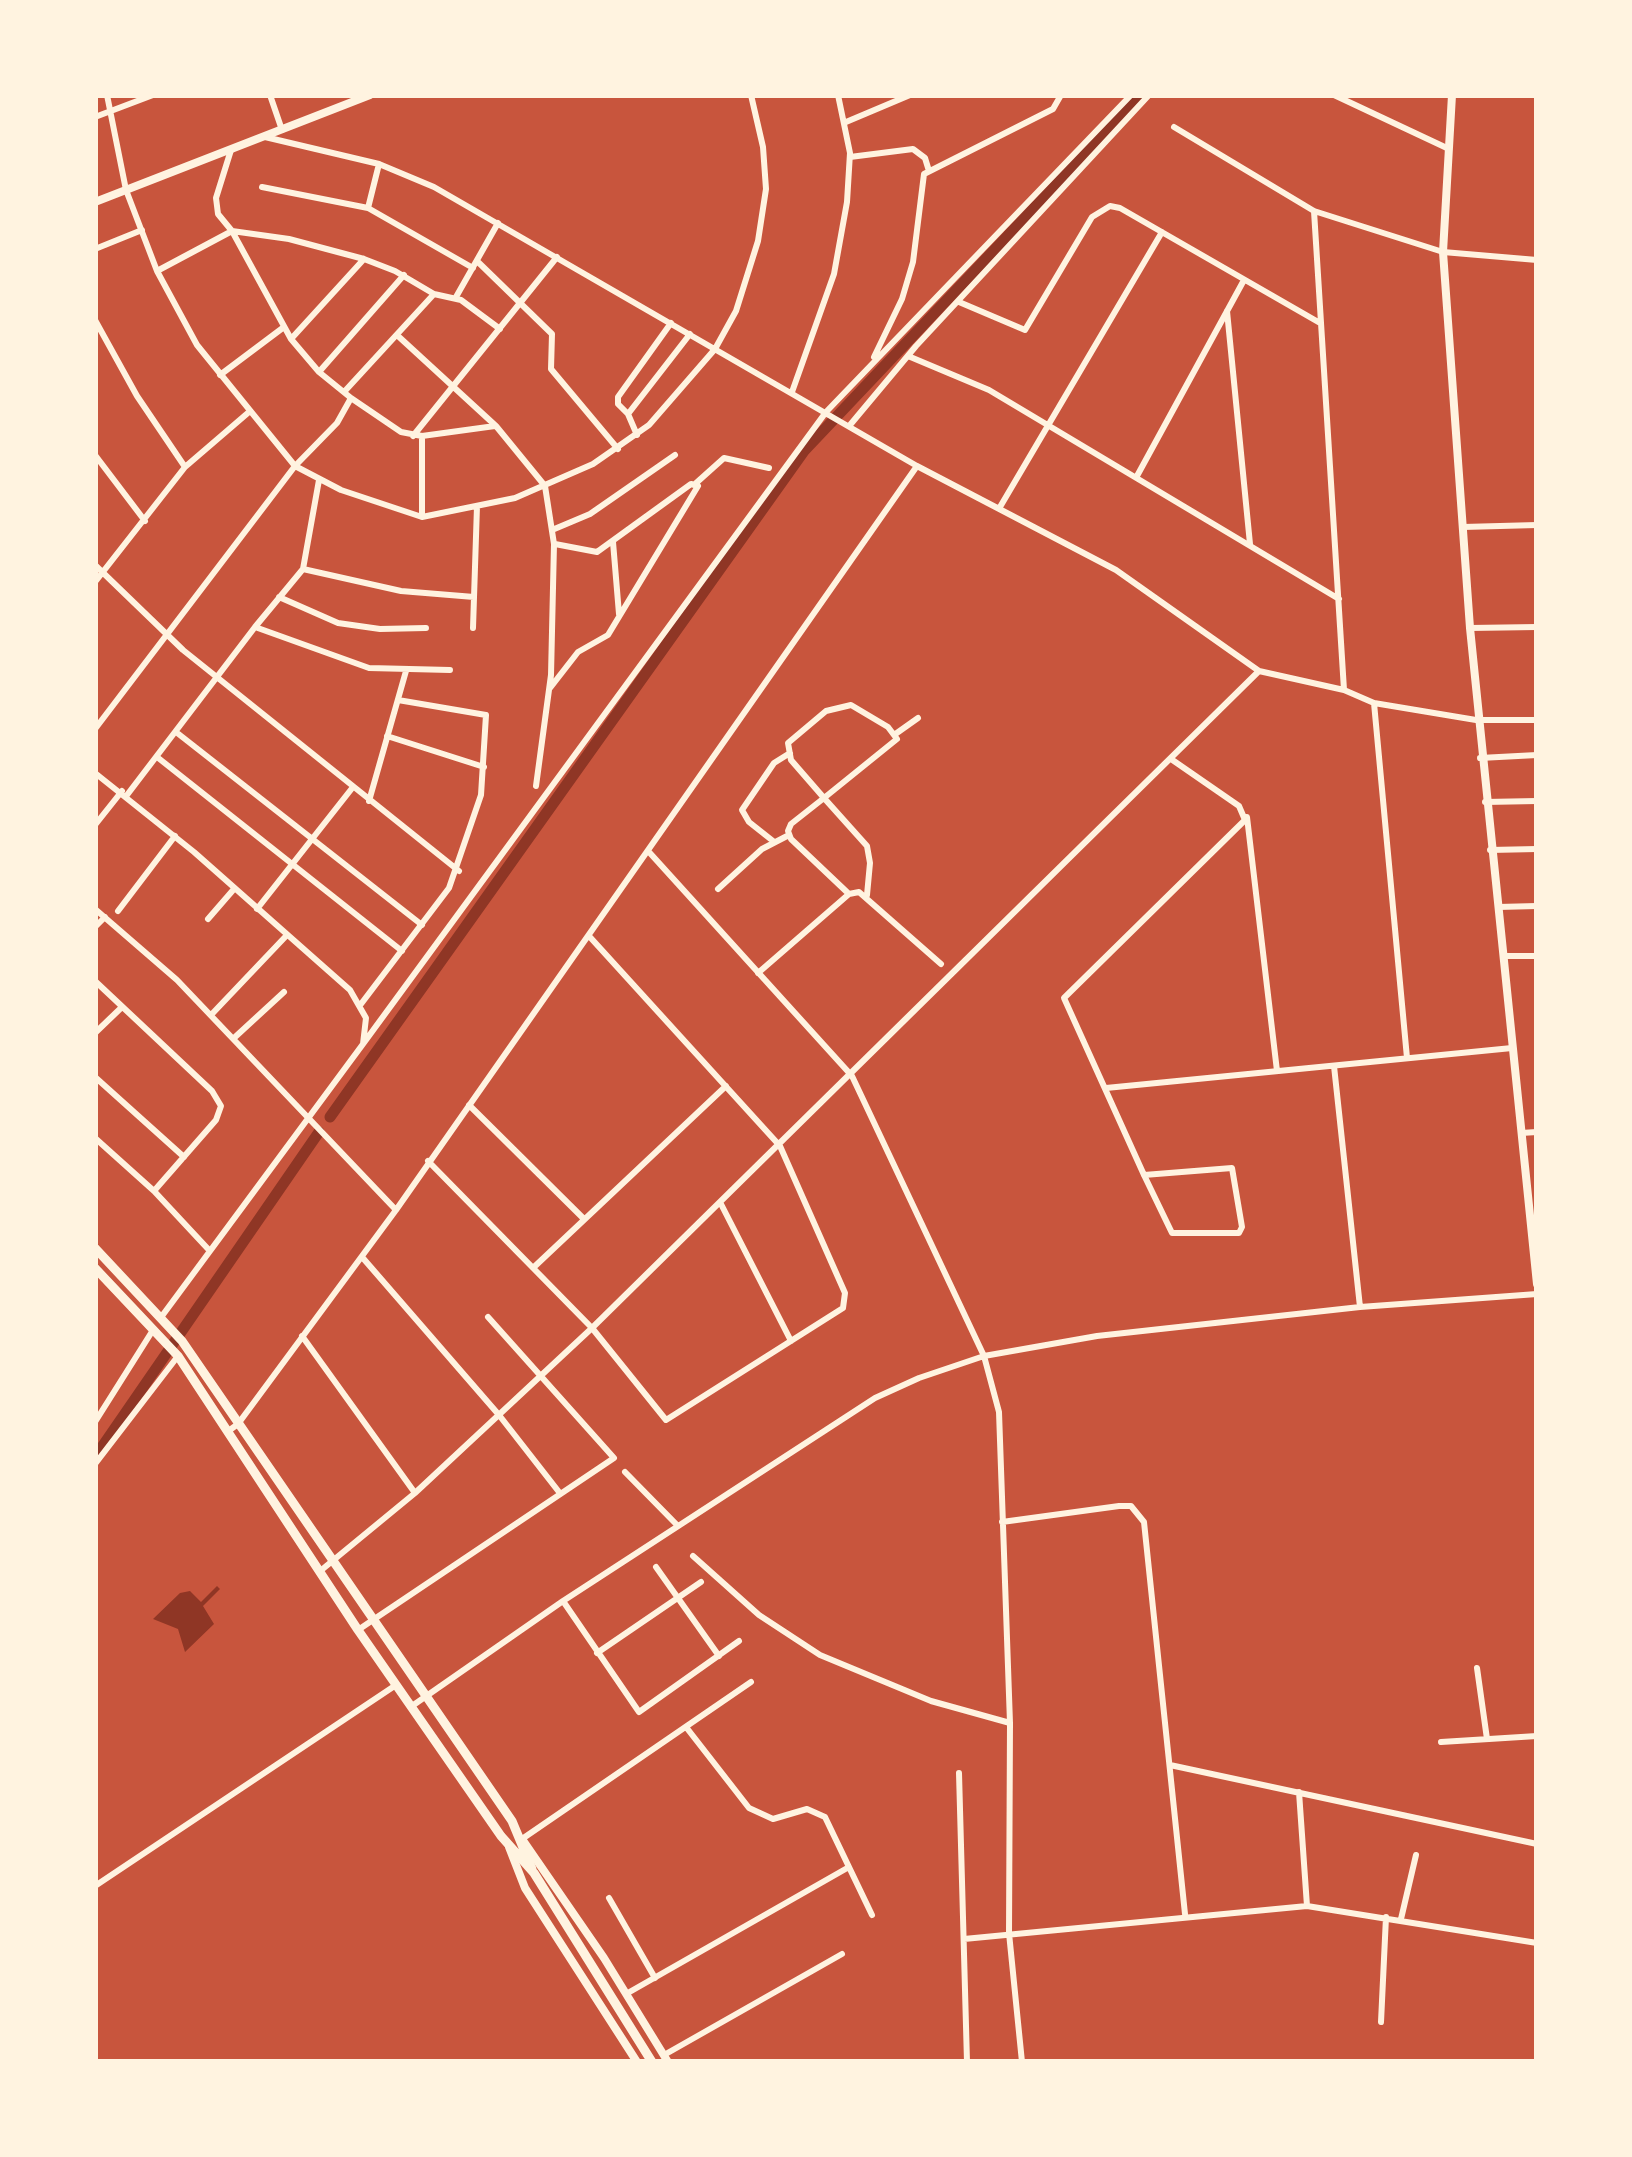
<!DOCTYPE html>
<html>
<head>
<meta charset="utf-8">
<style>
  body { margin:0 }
  #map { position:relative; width:1632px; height:2157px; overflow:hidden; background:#c8553d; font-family:Poppins,sans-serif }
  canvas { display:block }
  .frame { position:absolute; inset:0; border:98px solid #fff3e0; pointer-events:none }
</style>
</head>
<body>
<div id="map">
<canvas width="1632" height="2157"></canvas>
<div class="frame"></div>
</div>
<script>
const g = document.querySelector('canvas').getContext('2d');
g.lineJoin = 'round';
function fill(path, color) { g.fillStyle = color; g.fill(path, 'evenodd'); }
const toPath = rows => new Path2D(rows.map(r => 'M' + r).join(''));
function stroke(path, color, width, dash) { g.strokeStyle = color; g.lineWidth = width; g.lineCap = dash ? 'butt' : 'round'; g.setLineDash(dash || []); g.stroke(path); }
const water = toPath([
  [217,1586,220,1589,203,1606,214,1624,185,1652,178,1629,153,1619,180,1593,190,1591,201,1602]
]);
const canal = toPath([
  [330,1117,804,451,1141,95],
  [95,1457,319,1132]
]);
const minor = toPath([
  [107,95,126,190,157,271,197,345,295,466,341,490,422,517,515,498,593,464,649,425,715,349,736,311,758,241,766,189,763,147,751,95],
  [270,95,282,130],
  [1334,95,1449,149],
  [95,117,153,95],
  [846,122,910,95],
  [1174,127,1314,211,1443,252,1537,260],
  [265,137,379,164,434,187,917,466,1116,570,1259,671,1344,690,1374,703,1476,720,1537,720],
  [231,150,216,198,218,214,232,231,289,239,364,259,395,271,434,294,344,392],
  [850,157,913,149,925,158,929,171],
  [262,187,368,208,379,164],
  [368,208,473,268],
  [1314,211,1344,690],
  [95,249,142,230],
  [477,261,552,334,551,369,618,449],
  [434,294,461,300,500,329],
  [456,297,498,223],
  [959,302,1025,330,1092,217,1110,206,1120,208,1320,323],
  [1227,311,1250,544],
  [95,320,137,396,185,467],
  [398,336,496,426,545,486,554,544,551,675,536,786],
  [291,339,364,259],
  [908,356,989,390,1339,599],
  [874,357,902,299,913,262,924,174,1053,109,1061,95],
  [319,372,404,275],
  [220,375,284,327],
  [792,392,834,274,847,202,850,153,838,95],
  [351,398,401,432,422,436,422,517],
  [628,414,618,404,618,397,671,323],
  [850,425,916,346,1149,95],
  [637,435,628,414,690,334],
  [413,436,557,257],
  [422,436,495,426],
  [95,455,145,521],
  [1137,476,1244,280],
  [319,480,303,569,255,627,369,668,450,670],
  [695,484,724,458,769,468],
  [1000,507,1162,232],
  [1463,527,1537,525],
  [552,530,590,514,675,455],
  [613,542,619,614],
  [95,565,183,650,459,871],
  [303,569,401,591,474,597],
  [95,582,185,467,249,412],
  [279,597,338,623,380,629,426,628],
  [473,628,477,506],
  [1470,628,1537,627],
  [550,688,578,652,608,635,698,486,691,484,597,552,555,544],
  [1374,703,1407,1058],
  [95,729,295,466,337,423,351,398,319,372,291,339,232,231,157,271],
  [176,732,422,925],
  [894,735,918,718],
  [387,736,484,767],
  [157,757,402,951],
  [1480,758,1537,755],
  [95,773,194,852,350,990,366,1018,363,1044,162,1316],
  [127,795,255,627],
  [369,801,406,671],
  [1485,802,1537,801],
  [1247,817,1277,1071],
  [95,825,122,791],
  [773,841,749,822,742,810,774,763,790,753],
  [1490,850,1537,849],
  [649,852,852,1076,984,1356,999,1412,1010,1723,1009,1933,1022,2062],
  [718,889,762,849,789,835],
  [849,894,791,839,788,831,791,824,824,798,897,739,888,727,851,705,826,711,788,743,791,760,824,798,867,846,870,863,867,895],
  [1498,907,1537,906],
  [95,909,177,980,396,1210],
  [257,909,353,787],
  [118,911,175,836],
  [208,919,234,889],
  [95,927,105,917],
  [1503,956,1537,956],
  [758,973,849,894,859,892,941,964],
  [95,981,212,1091,221,1106,216,1120,154,1191],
  [361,1004,449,888,481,795,486,715,398,700],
  [211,1015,287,935],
  [95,1033,122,1007],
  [234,1038,284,992],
  [363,1044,826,412,1131,95],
  [1334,1066,1360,1307],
  [95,1077,184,1157],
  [1106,1088,1512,1048],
  [469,1105,583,1218],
  [1521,1133,1537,1132],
  [95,1138,154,1191,209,1250],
  [428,1161,592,1328,666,1420,843,1308,845,1293,780,1146,589,936],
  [1144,1175,1232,1168,1242,1227,1239,1233,1172,1233,1144,1175,1064,998,1245,820,1239,806,1171,759],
  [721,1204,791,1341],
  [362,1257,499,1415,559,1492],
  [533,1268,726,1086],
  [302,1336,415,1493],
  [95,1422,153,1330],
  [227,1432,238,1424,396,1210,917,466],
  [95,1464,178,1356],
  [625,1472,678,1526],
  [1002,1522,1119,1506,1131,1506,1144,1522,1185,1914],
  [693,1556,759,1615,820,1655,931,1701,1010,1723],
  [656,1567,719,1656],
  [319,1572,415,1493,592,1328,1259,671],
  [563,1601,639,1712,739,1641],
  [358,1630,614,1458,488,1317],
  [597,1653,701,1582],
  [1477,1668,1487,1739],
  [412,1706,563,1601,875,1398,919,1378,984,1356,1097,1336,1360,1307,1537,1294],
  [686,1727,749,1808,773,1819,807,1809,825,1817,872,1915],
  [1441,1742,1537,1736],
  [1170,1765,1537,1844],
  [959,1773,967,2062],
  [1299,1792,1307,1906],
  [522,1839,751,1682],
  [95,1886,396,1685],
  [609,1898,655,1978],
  [1401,1919,1416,1855],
  [964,1939,1307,1906,1537,1943],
  [626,1994,849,1867],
  [1381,2022,1386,1917],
  [664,2055,842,1954]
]);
const tertiary = toPath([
  [1452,95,1443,252,1470,628,1537,1284],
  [95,202,370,95],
  [522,1839,604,1958,668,2062],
  [509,1847,525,1888,637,2062]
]);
const secondary = toPath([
  [95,1248,182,1341,512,1821,532,1869],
  [95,1268,178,1356,358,1630,501,1836,534,1873,652,2062]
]);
fill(water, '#8f3625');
stroke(canal, '#8f3625', 11);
stroke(minor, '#fff3e0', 6);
stroke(tertiary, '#fff3e0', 8);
stroke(secondary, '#fff3e0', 9);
</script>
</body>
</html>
